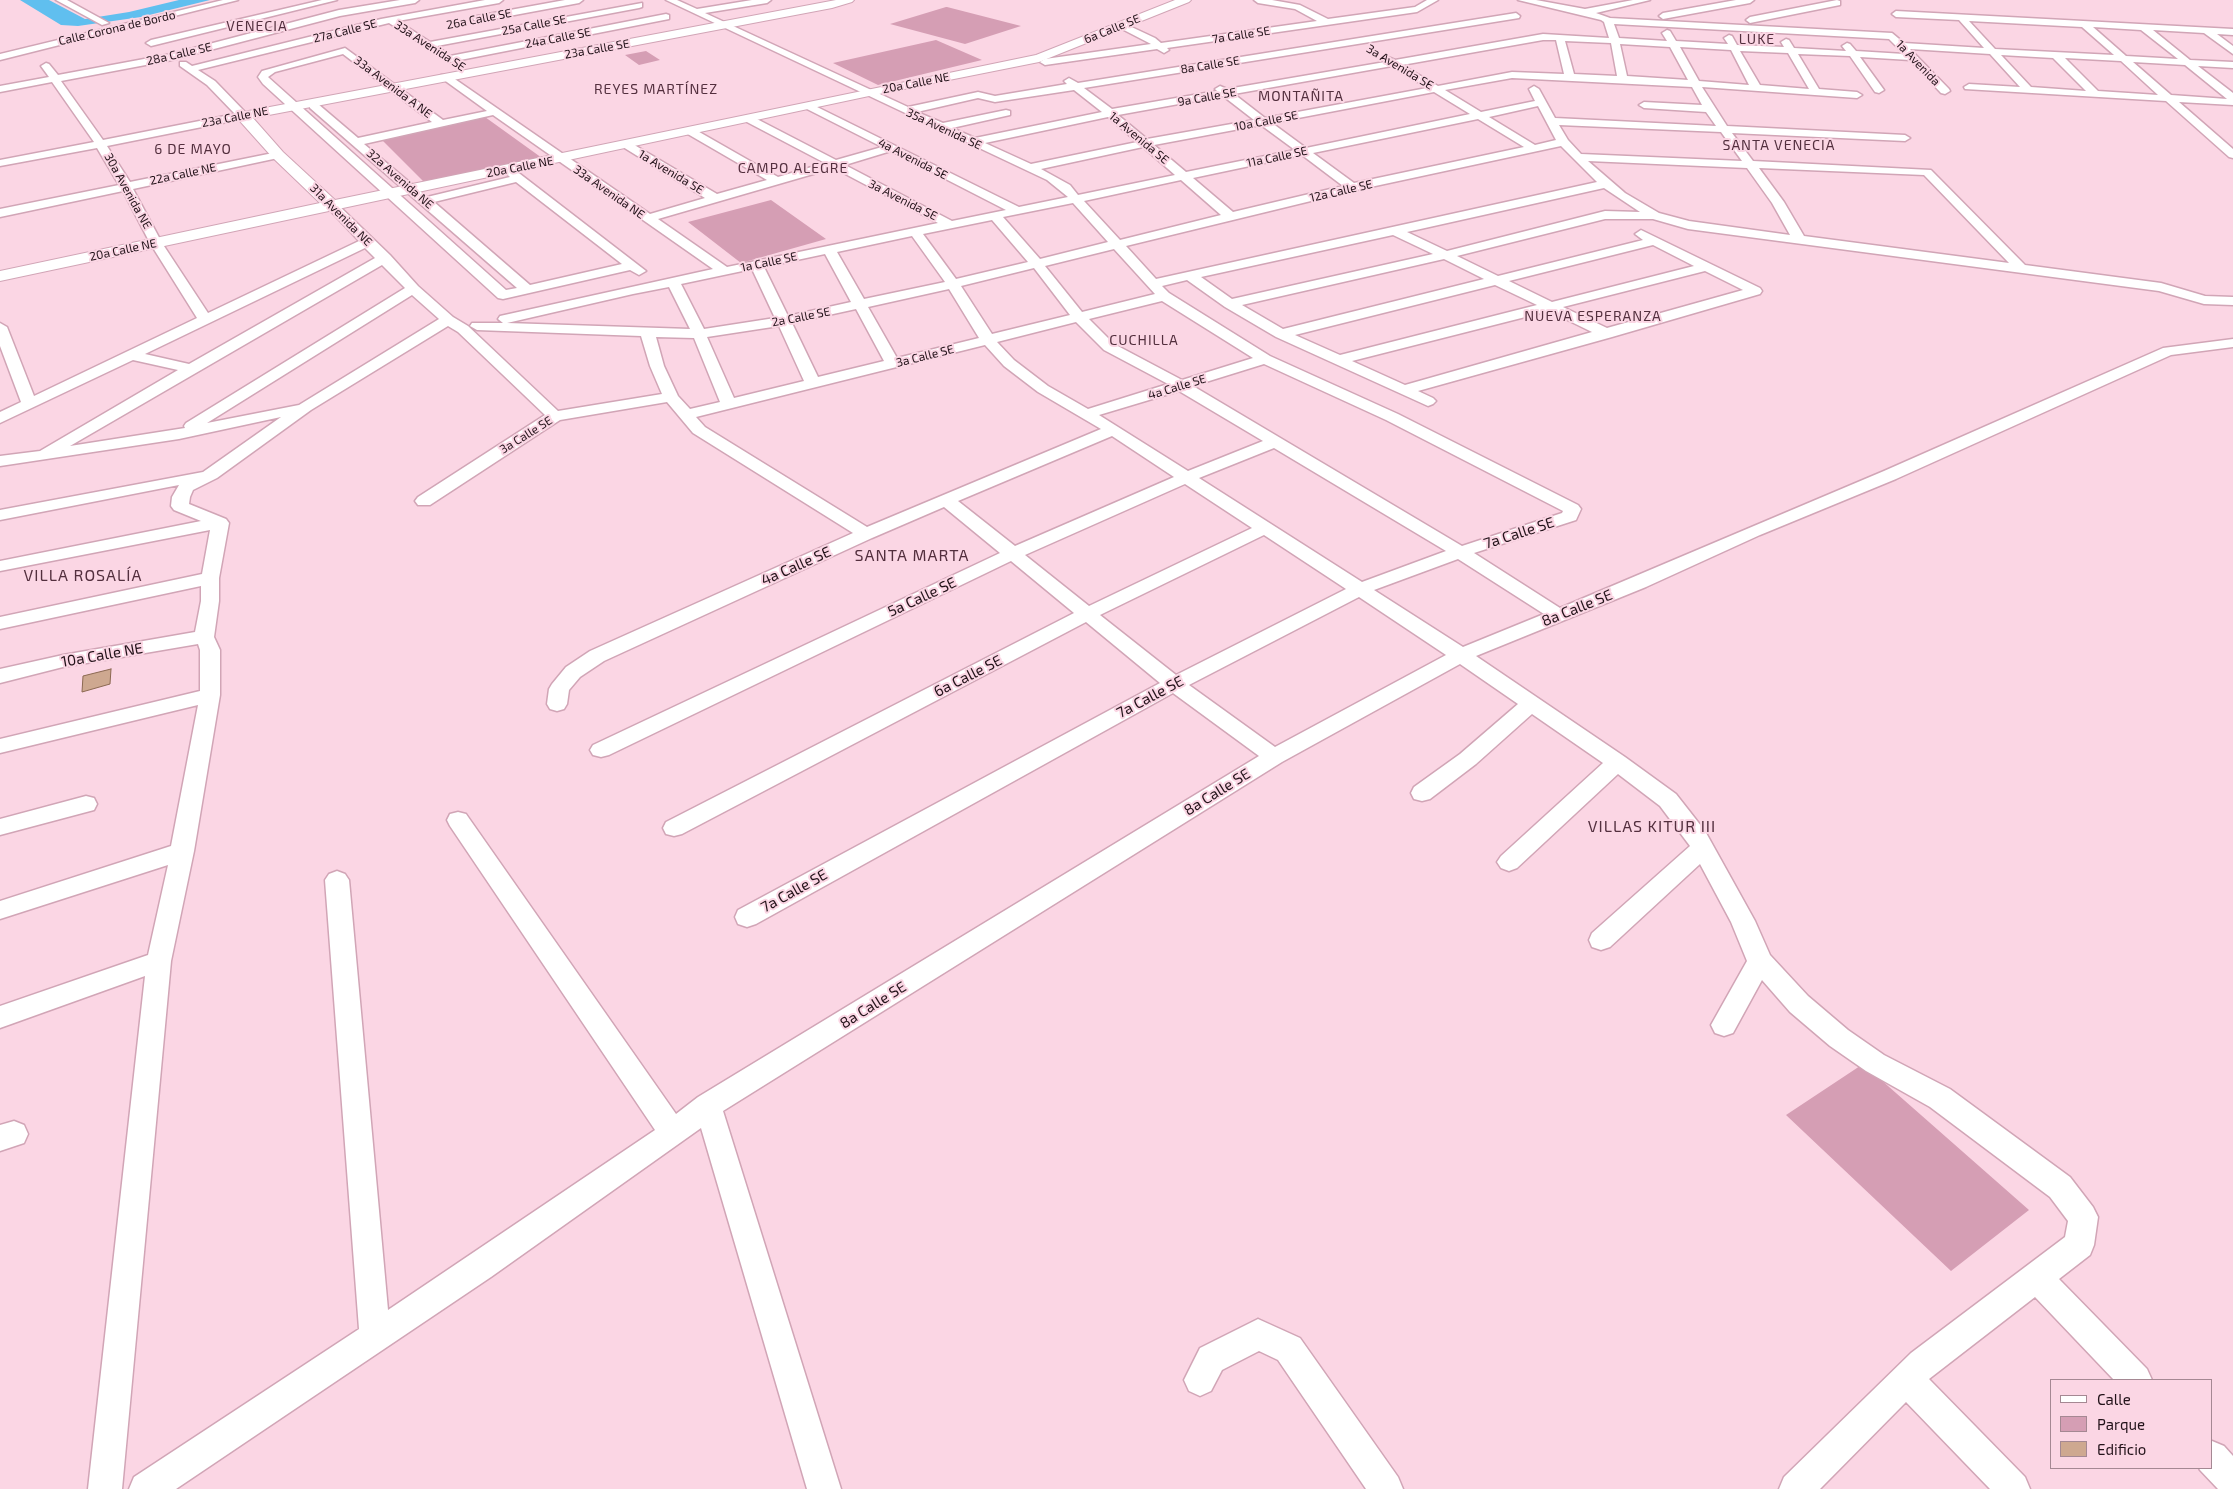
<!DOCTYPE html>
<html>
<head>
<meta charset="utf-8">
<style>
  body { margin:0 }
  #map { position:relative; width:2233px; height:1489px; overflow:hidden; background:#fbd6e4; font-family:"Exo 2",sans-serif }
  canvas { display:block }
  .legend { position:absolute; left:2050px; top:1379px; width:162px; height:90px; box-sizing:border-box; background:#fbd6e4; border:1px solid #a58893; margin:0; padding:6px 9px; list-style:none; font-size:15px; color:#23131a }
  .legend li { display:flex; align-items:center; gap:10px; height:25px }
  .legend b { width:25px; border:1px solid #a58893 }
</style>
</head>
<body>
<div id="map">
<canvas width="2233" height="1489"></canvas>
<ul class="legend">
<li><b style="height:6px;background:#fff"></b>Calle</li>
<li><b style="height:14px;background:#d59eb4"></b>Parque</li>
<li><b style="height:14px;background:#cea890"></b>Edificio</li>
</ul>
</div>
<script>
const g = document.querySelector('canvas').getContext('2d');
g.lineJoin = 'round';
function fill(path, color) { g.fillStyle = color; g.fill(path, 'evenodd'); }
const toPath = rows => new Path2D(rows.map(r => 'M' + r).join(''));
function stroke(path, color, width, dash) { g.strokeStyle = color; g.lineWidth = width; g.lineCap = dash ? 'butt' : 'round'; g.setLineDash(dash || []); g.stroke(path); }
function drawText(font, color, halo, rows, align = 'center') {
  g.font = font + ' "Exo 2",sans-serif'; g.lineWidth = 4; g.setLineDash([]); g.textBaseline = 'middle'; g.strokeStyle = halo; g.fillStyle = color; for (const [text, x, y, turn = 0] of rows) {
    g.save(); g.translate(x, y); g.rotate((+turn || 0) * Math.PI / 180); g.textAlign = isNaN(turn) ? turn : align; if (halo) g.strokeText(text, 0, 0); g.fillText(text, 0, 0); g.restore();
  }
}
const green = toPath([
  [946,7,947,7,1021,26,965,44,890,24],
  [936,40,982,60,878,85,833,63],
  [646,51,660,60,639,65,625,55],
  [485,117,542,158,424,182,382,140],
  [771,200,826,239,741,263,688,222],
  [1863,1064,2029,1210,1951,1271,1786,1115]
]);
const water = toPath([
  [0,0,49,0,85,19,129,12,179,0,210,0,141,17,78,26,61,25,20,0]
]);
const building = toPath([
  [111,669,110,684,82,692,83,676,111,669]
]);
const street = toPath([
  [56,0,67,0,109,23,102,25,56,0],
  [223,0,238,0,0,60,0,54,223,0],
  [322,0,337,0,151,46,146,43,151,40,322,0],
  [400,0,419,0,415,3,340,16,172,60,61,81,103,140,235,114,207,85,180,66,180,62,186,62,192,66,381,19,485,0,503,0,499,3,398,21,430,42,642,3,642,7,639,8,437,46,446,53,441,56,389,23,198,70,215,81,247,114,247,118,107,146,130,182,278,152,284,155,278,158,133,189,162,243,208,313,359,241,326,206,328,203,336,203,390,255,418,286,453,317,468,326,558,411,662,394,650,366,641,336,477,330,470,326,472,323,503,323,498,319,500,316,713,269,493,115,364,144,427,197,510,177,501,169,503,167,511,167,646,271,639,275,630,270,503,299,498,298,263,84,258,77,262,71,345,48,443,120,487,111,440,77,441,75,449,75,650,214,705,198,623,147,621,145,623,143,631,143,717,194,767,180,686,133,685,131,686,129,694,129,778,177,825,163,745,121,745,117,753,117,836,160,882,147,805,108,805,104,809,103,1019,207,1068,197,1047,180,666,0,677,0,697,9,752,0,771,0,767,3,705,13,908,107,978,92,995,96,1067,84,1064,81,1069,78,1078,83,1516,13,1520,16,1519,18,1084,88,1112,109,1217,91,1215,89,1220,86,1227,89,1385,62,1385,58,1388,57,1395,60,1543,34,1609,38,1604,22,1601,20,1518,0,1536,0,1585,9,1633,0,1650,0,1596,13,1610,18,1892,33,1904,43,1984,48,1959,20,1896,17,1892,14,1896,11,2233,29,2233,35,2217,34,2233,46,2233,54,2204,33,2153,30,2190,60,2233,62,2233,68,2198,66,2233,93,2233,105,2179,102,2233,149,2233,158,2229,157,2166,101,1965,89,1964,87,1969,84,2020,87,1990,54,1910,49,1949,89,1950,91,1945,94,1941,93,1910,60,1860,57,1884,90,1879,93,1875,92,1850,56,1798,54,1819,89,1857,92,1862,95,1857,98,1702,87,1727,126,1905,135,1910,138,1905,141,1732,133,1753,161,1931,170,2025,265,2161,283,2205,296,2233,297,2233,305,2204,304,2159,291,1688,229,1653,219,1605,219,1457,256,1498,276,1643,240,1635,234,1641,230,1760,288,1762,291,1760,294,1612,337,1418,391,1433,398,1436,401,1433,404,1428,406,1276,337,1225,307,1187,280,1162,286,1169,293,1270,356,1398,414,1578,505,1581,509,1576,520,1474,553,1560,608,1884,471,2163,348,2233,339,2233,347,2171,355,1896,479,1760,535,1646,587,1476,656,1625,757,1676,794,1705,831,1755,921,1770,955,1808,996,1848,1030,1884,1055,1950,1089,2070,1177,2093,1207,2098,1217,2094,1245,2090,1255,2059,1279,2147,1369,2152,1380,2114,1380,2035,1297,1929,1379,2025,1477,2030,1489,1990,1489,1906,1402,1820,1489,1779,1489,1784,1477,1911,1353,2065,1237,2068,1221,2050,1197,1930,1107,1866,1071,1830,1046,1790,1012,1762,980,1733,1033,1724,1036,1715,1033,1711,1025,1747,961,1731,922,1700,864,1610,947,1601,950,1592,947,1589,940,1592,933,1690,846,1660,806,1618,774,1517,868,1509,871,1501,868,1497,862,1501,856,1603,763,1532,714,1476,764,1430,799,1422,801,1414,799,1411,793,1414,787,1460,754,1518,704,1460,664,1282,762,723,1111,841,1489,807,1489,701,1128,491,1277,176,1489,129,1489,134,1477,359,1329,325,880,329,874,337,871,345,874,349,880,388,1310,655,1130,450,826,447,820,450,814,458,812,466,814,676,1114,698,1097,1259,756,1173,693,756,924,747,927,738,924,735,917,738,910,1160,683,1086,622,682,834,674,836,666,834,663,828,666,822,1074,613,1011,561,609,755,601,757,593,755,590,750,593,745,1000,553,944,507,872,538,604,661,580,677,569,690,567,704,564,709,557,711,550,709,547,704,549,689,552,684,566,667,590,651,853,533,693,433,667,402,560,420,430,505,418,505,415,501,418,497,545,415,458,332,448,326,311,410,217,478,193,490,190,497,189,504,226,519,229,523,219,578,219,601,214,637,220,650,220,695,194,851,171,961,122,1489,88,1489,145,976,0,1028,0,1006,148,955,168,865,0,919,0,901,171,846,198,705,0,753,0,739,200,691,200,650,198,644,63,667,0,683,0,669,63,655,195,632,201,601,201,586,0,629,0,617,202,574,210,530,0,571,0,561,201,521,174,510,171,506,172,497,179,485,0,520,0,510,203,472,281,417,179,439,0,466,0,456,40,451,178,370,133,360,0,423,0,412,21,402,0,346,0,323,7,327,34,396,197,318,150,243,123,191,0,217,0,209,119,185,97,148,0,166,0,160,94,142,52,82,0,92,0,86,49,77,41,66,46,63,49,64,58,75,171,54,339,10,400,0],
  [1969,21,2082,27,2114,55,1995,49,1969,21],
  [1614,24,1889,39,1904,54,1856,51,1850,44,1847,43,1842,46,1846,51,1794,48,1789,40,1786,39,1781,42,1784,47,1737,45,1732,36,1729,35,1724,38,1728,44,1676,41,1670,31,1667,30,1662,33,1667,41,1619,38,1614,24],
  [2093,27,2141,30,2178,59,2126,56,2093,27],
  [1543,40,1556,40,1564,74,1512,72,1438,86,1402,65,1543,40],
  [1565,41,1611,43,1617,76,1574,74,1565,41],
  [1620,44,1670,47,1688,80,1627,76,1620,44],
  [1680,47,1731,50,1749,85,1699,81,1680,47],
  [1740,51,1788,53,1809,89,1760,85,1740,51],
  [343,54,432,122,358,138,318,104,310,104,310,108,517,288,506,290,268,77,275,72,343,54],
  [2001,55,2053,58,2086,91,2031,87,2001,55],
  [2065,58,2121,61,2158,95,2098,91,2065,58],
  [2133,62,2185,65,2227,99,2171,95,2133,62],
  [1392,66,1427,88,1265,118,1234,94,1392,66],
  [1512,78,1692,87,1702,105,1644,102,1639,105,1644,108,1706,112,1716,126,1555,118,1539,89,1534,86,1529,89,1535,101,1481,112,1445,90,1512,78],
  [1074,90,1102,112,975,138,952,128,1010,115,1010,111,1006,110,943,123,917,112,978,98,995,102,1074,90],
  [1434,92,1470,114,1306,148,1272,123,1434,92],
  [1223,96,1254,120,1147,139,1118,115,1223,96],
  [1538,106,1556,140,1535,145,1489,117,1538,106],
  [1108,117,1137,142,1031,164,985,143,1108,117],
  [1478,119,1524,147,1354,183,1313,153,1478,119],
  [1261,125,1295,150,1186,172,1154,145,1261,125],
  [1559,125,1721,132,1742,161,1581,154,1568,140,1559,125],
  [1561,146,1597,182,1156,279,1126,246,1352,191,1561,146],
  [1143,147,1175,175,1078,195,1070,185,1041,169,1143,147],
  [891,151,1006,210,952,221,845,165,891,151],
  [1302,155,1343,186,1233,212,1193,178,1302,155],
  [1588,161,1747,168,1772,203,1790,235,1689,221,1659,213,1625,193,1588,161],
  [834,168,938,223,727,267,658,219,834,168],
  [1759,168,1924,175,2009,263,1804,236,1784,202,1759,168],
  [1181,180,1221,215,1120,240,1084,201,1181,180],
  [516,182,622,264,530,285,434,202,516,182],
  [1604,188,1640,212,1605,211,1447,251,1407,232,1604,188],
  [1073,203,1108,242,1040,259,1003,217,1073,203],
  [992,220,1028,262,956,279,923,234,992,220],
  [1393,235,1433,254,1232,299,1201,277,1393,235],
  [912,236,945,282,864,299,837,252,912,236],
  [1653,245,1694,266,1552,302,1509,281,1653,245],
  [365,248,375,258,189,364,145,354,365,248],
  [1114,249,1155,294,1082,312,1045,266,1114,249],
  [825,254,851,302,788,316,764,267,825,254],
  [1444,259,1484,279,1283,329,1242,305,1444,259],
  [382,265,405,288,186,423,184,426,185,428,70,446,382,265],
  [1034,268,1070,315,992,334,961,286,1034,268],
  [752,269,775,318,704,329,681,284,752,269],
  [1705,271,1743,290,1607,328,1563,307,1705,271],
  [1495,285,1537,305,1340,355,1295,335,1495,285],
  [669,287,690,329,507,323,633,294,669,287],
  [949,289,979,338,897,358,868,307,949,289],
  [412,295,439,319,299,405,207,423,412,295],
  [1162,301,1253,358,1182,380,1114,344,1089,319,1162,301],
  [856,309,884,361,818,377,792,323,856,309],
  [1549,311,1592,332,1405,385,1352,361,1549,311],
  [1076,322,1104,350,1168,384,1088,409,1048,386,1014,360,997,342,1076,322],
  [779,326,804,381,734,398,707,337,779,326],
  [656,337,694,338,720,402,690,409,678,396,664,366,656,337],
  [985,345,1004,366,1038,392,1101,429,867,527,705,427,696,417,985,345],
  [1264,364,1386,420,1563,511,1562,513,1462,546,1193,386,1264,364],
  [1179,391,1263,441,1188,471,1099,415,1179,391],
  [1112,436,1174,477,1015,546,958,501,1112,436],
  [1274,448,1446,551,1362,582,1199,478,1274,448],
  [1185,484,1252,528,1089,606,1025,555,1185,484],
  [1264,535,1346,589,1176,675,1100,615,1264,535],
  [1458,559,1544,614,1463,647,1374,590,1458,559],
  [1359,597,1446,655,1275,747,1189,685,1359,597],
  [565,0,583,0,579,3,477,22,473,19,477,16,565,0],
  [1254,0,1272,0,1300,5,1328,19,1415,7,1427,0,1438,0,1417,12,1167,48,1169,50,1164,53,1157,49,1045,65,1040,62,1045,59,1151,44,1120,28,1120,24,1123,23,1155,38,1161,43,1317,21,1295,9,1258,3,1254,0],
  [1736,0,1754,0,1750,3,1663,19,1659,16,1663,13,1736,0],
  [1837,0,1840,1,1840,5,1750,23,1746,20,1750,17,1837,0],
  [666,14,669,15,669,19,450,62,445,59,450,56,666,14],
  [86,796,94,798,97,804,94,810,0,835,0,819,86,796],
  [14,1121,24,1125,28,1134,24,1143,0,1151,0,1125,14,1121],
  [1258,1319,1300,1338,1398,1477,1403,1489,1366,1489,1278,1360,1259,1351,1222,1370,1211,1391,1200,1396,1189,1391,1184,1380,1200,1348,1258,1319],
  [2212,1441,2224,1446,2233,1456,2233,1489,2218,1489,2200,1470,2199,1468,2212,1468,2212,1441]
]);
const secondary = toPath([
  [836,0,854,0,852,2,832,8,253,118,283,152,335,200,1036,55,1175,0,1191,0,1189,2,1039,62,869,96,0,281,0,271,320,203,273,158,238,119,236,116,238,113,836,0]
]);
const farStreetnames = [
  ["26a Calle SE",479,19,-11],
  ["25a Calle SE",534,25,-11],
  ["Calle Corona de Bordo",117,28,-13],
  ["6a Calle SE",1112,29,-22],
  ["27a Calle SE",345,31,-14],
  ["7a Calle SE",1241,35,-9],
  ["24a Calle SE",558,38,-11],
  ["33a Avenida SE",430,46,33],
  ["23a Calle SE",597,49,-10],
  ["28a Calle SE",179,54,-13],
  ["1a Avenida",1918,63,46],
  ["8a Calle SE",1210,65,-9],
  ["3a Avenida SE",1400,67,31],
  ["20a Calle NE",916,83,-11],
  ["33a Avenida A NE",393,87,37],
  ["9a Calle SE",1207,97,-10],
  ["23a Calle NE",235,117,-11],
  ["10a Calle SE",1266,121,-11],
  ["35a Avenida SE",944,129,25],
  ["1a Avenida SE",1139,138,40],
  ["11a Calle SE",1277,157,-12],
  ["4a Avenida SE",913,159,27],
  ["20a Calle NE",520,167,-11],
  ["1a Avenida SE",671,172,31],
  ["22a Calle NE",183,174,-12],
  ["32a Avenida NE",400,179,41],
  ["30a Avenida NE",128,191,61],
  ["12a Calle SE",1341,191,-13],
  ["33a Avenida NE",609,192,35],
  ["3a Avenida SE",903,200,27],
  ["31a Avenida NE",341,215,45],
  ["20a Calle NE",123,250,-12],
  ["1a Calle SE",769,262,-12],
  ["2a Calle SE",801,317,-11],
  ["3a Calle SE",925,356,-14],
  ["4a Calle SE",1177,387,-17],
  ["3a Calle SE",526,435,-32]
];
const farNeighbourhoodnames = [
  ["VENECIA",257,26],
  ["LUKE",1757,39],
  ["REYES MARTÍNEZ",656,89],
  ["MONTAÑITA",1301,96],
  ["SANTA VENECIA",1779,145],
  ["6 DE MAYO",193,149],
  ["CAMPO ALEGRE",793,168],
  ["NUEVA ESPERANZA",1593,316],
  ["CUCHILLA",1144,340]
];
const streetNames = [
  ["7a Calle SE",1519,533,-18],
  ["4a Calle SE",796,566,-24],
  ["5a Calle SE",922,597,-25],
  ["8a Calle SE",1577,608,-22],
  ["10a Calle NE",102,655,-10],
  ["6a Calle SE",968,676,-27],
  ["7a Calle SE",1150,697,-28],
  ["8a Calle SE",1217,792,-32],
  ["7a Calle SE",794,891,-29],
  ["8a Calle SE",873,1005,-32]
];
const neighbourhoodNames = [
  ["SANTA MARTA",912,556],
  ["VILLA ROSALÍA",83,576],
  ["VILLAS KITUR III",1652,827]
];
fill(green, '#d59eb4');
fill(water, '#60bfef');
fill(building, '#cea890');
stroke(building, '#8b6851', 1);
stroke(street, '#d1a5b6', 3);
stroke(secondary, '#d1a5b6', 2);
fill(street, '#fff');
fill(secondary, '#fff');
drawText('12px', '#23131a', '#fbd6e4', farStreetnames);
g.letterSpacing = '1px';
drawText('14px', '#532f3e', '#fbd6e4', farNeighbourhoodnames);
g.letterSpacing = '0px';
drawText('15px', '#23131a', '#fbd6e4', streetNames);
g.letterSpacing = '1px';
drawText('16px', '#532f3e', '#fbd6e4', neighbourhoodNames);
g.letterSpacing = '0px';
</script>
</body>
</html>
